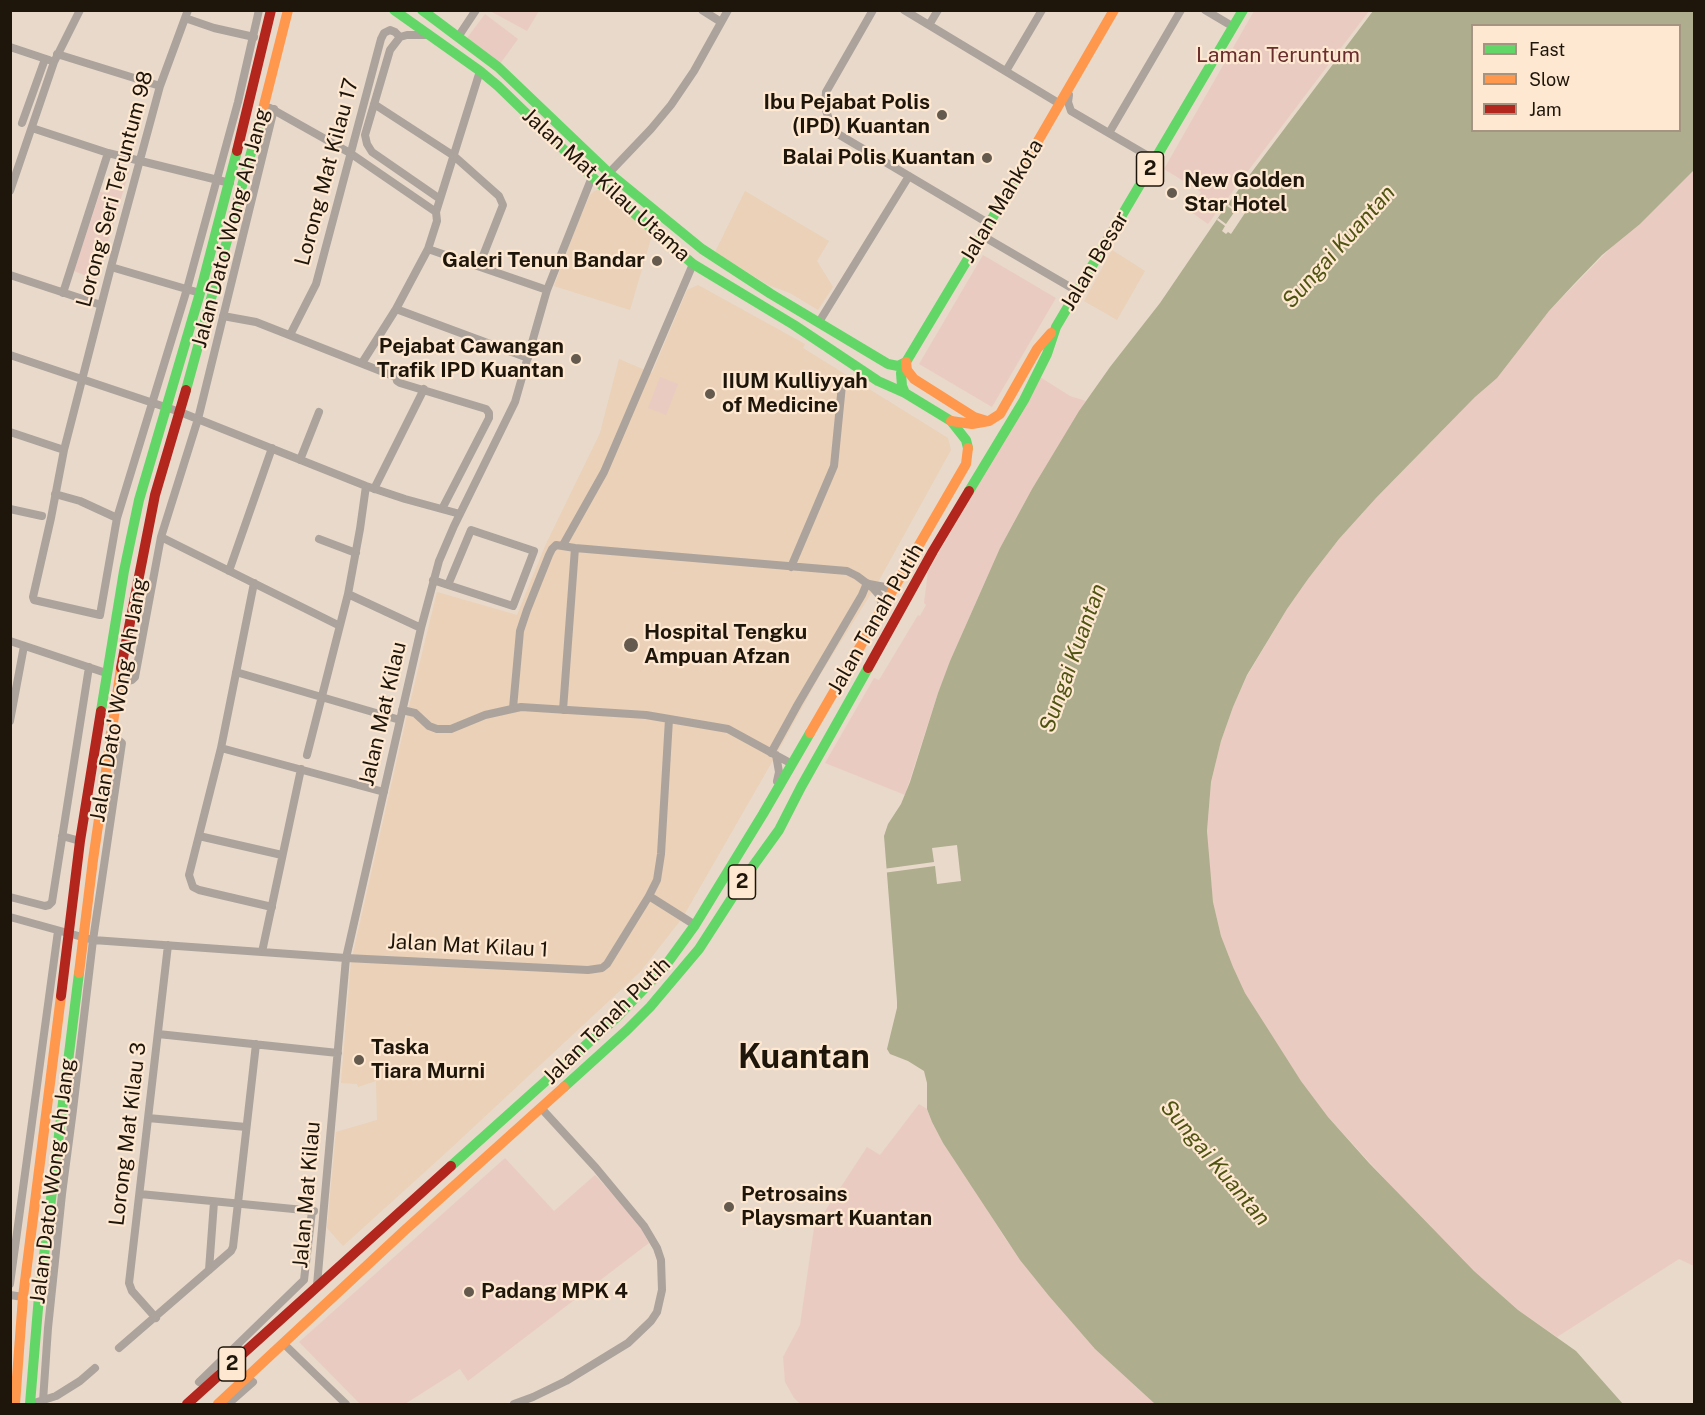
<!DOCTYPE html>
<html>
<head>
<meta charset="utf-8">
<style>
  body { margin:0 }
  #map { position:relative; width:1705px; height:1415px; overflow:hidden; background:#e8d9ca; font-family:"Public Sans",sans-serif }
  canvas { display:block }
  .frame { position:absolute; inset:0; border:12px solid #1f160b; pointer-events:none }
  .legend { position:absolute; left:1471px; top:24px; width:210px; height:108px; box-sizing:border-box; background:#fee8d1; border:2px solid #a59482; margin:0; padding:8px 10px; list-style:none; font-size:18px; color:#1f160b }
  .legend li { display:flex; align-items:center; gap:12px; height:30px }
  .legend b { width:30px; border:2px solid #a59482 }
</style>
</head>
<body>
<div id="map">
<canvas width="1705" height="1415"></canvas>
<div class="frame"></div>
<ul class="legend">
<li><b style="height:8px;background:#63d668"></b>Fast</li>
<li><b style="height:8px;background:#ff974d"></b>Slow</li>
<li><b style="height:8px;background:#b3261e"></b>Jam</li>
</ul>
</div>
<script>
const g = document.querySelector('canvas').getContext('2d');
g.lineJoin = 'round';
function fill(path, color) { g.fillStyle = color; g.fill(path, 'evenodd'); }
const toPath = rows => new Path2D(rows.map(r => 'M' + r).join(''));
function stroke(path, color, width, dash) { g.strokeStyle = color; g.lineWidth = width; g.lineCap = dash ? 'butt' : 'round'; g.setLineDash(dash || []); g.stroke(path); }
function drawText(font, color, halo, rows, align = 'center') {
  g.font = font + ' "Public Sans",sans-serif'; g.lineWidth = 4.5; g.setLineDash([]); g.textBaseline = 'middle'; g.strokeStyle = halo; g.fillStyle = color; for (const [text, x, y, turn = 0] of rows) {
    g.save(); g.translate(x, y); g.rotate((+turn || 0) * Math.PI / 180); g.textAlign = isNaN(turn) ? turn : align; if (halo) g.strokeText(text, 0, 0); g.fillText(text, 0, 0); g.restore();
  }
}
const built = toPath([
  [597,190,602,190,652,235,630,310,554,286,578,222,590,195,593,192],
  [745,191,829,241,817,261,833,287,818,310,790,293,768,285,715,252],
  [1112,250,1145,271,1117,320,1084,301],
  [698,285,805,344,803,348,948,438,951,450,877,584,820,675,776,755,683,917,640,972,449,1150,343,1246,327,1228,336,1132,377,1120,376,1081,358,1087,357,1084,341,1083,351,962,408,711,437,592,517,615,545,546,600,433,619,359,652,373,687,290]
]);
const green = toPath([
  [490,11,539,11,527,31],
  [1254,11,1369,11,1208,224,1191,212,1201,192,1164,169],
  [485,14,518,39,500,64,467,38],
  [1694,163,1694,1266,1679,1259,1557,1337,1518,1310,1474,1271,1415,1212,1328,1117,1301,1081,1273,1038,1245,993,1233,968,1221,936,1213,902,1210,872,1207,831,1211,782,1221,741,1233,707,1247,676,1287,609,1308,579,1339,539,1376,498,1475,397,1549,311],
  [121,166,130,169,96,280,74,271,100,192,108,193],
  [983,255,1056,298,992,407,919,364],
  [660,377,678,384,666,415,648,408],
  [1040,377,1070,396,1086,401,1032,489,1000,548,950,661,938,693,905,795,825,763,874,678,879,680,918,615,920,616,926,605,924,603,928,571],
  [919,1104,927,1109,932,1122,943,1143,973,1187,1005,1238,1034,1277,1095,1349,1155,1404,800,1404,794,1398,785,1382,783,1357,800,1325,814,1228,867,1147,880,1155],
  [505,1158,554,1211,595,1175,636,1219,649,1243,468,1381,460,1369,405,1404,360,1404,299,1342]
]);
const water = toPath([
  [1373,11,1694,11,1694,170,1640,224,1602,255,1575,283,1549,311,1497,378,1475,397,1376,498,1339,539,1308,579,1287,609,1247,675,1233,707,1221,741,1211,782,1207,831,1213,902,1221,936,1233,967,1245,993,1301,1081,1328,1117,1369,1163,1474,1271,1518,1310,1576,1351,1623,1404,1155,1404,1095,1349,1049,1296,1020,1260,943,1143,932,1122,927,1109,927,1083,924,1071,908,1061,890,1054,887,1049,897,1008,897,1001,884,836,888,824,901,804,910,782,938,693,950,661,1000,548,1032,489,1079,411,1110,367,1160,303,1224,209],
  [1472,26,1680,26,1680,130,1472,130]
]);
const pier = toPath([
  [1228,204,1236,210,1240,205,1245,208,1242,211,1245,213,1231,234,1228,232,1226,234,1222,231,1225,226,1217,220,1218,218,1226,224,1235,211,1227,206],
  [957,845,961,881,937,884,935,866,883,873,883,869,934,862,932,848]
]);
const street = toPath([
  [188,10,160,86,111,267,64,450,51,518,33,597,34,600,100,615,117,518,187,289,238,102,259,10],
  [702,10,721,22],
  [873,10,826,92,825,107,830,123,838,134,988,223],
  [904,10,1060,104],
  [1205,10,1232,26],
  [185,18,214,28,254,37],
  [929,25,938,10],
  [429,35,407,35,400,37,390,50,365,135,367,144,372,152,440,199],
  [458,37,476,10],
  [10,47,49,60],
  [57,54,160,86],
  [1006,71,1042,10],
  [1069,95,1068,102,1071,111,1155,160],
  [374,104,454,156,499,196,503,205,479,266],
  [270,108,350,153,436,212],
  [22,123,45,59],
  [32,128,108,153,230,183],
  [1109,133,1181,10],
  [609,173,651,129,671,105,694,71,728,10],
  [10,191,54,62,80,10],
  [981,235,1077,291],
  [428,249,547,290],
  [111,267,200,293],
  [10,275,101,305],
  [63,293,108,153],
  [396,309,528,358],
  [223,316,256,322,396,377,397,381,400,383,486,409,489,413,489,418,442,509],
  [819,322,909,176],
  [290,335,316,284,381,39,384,33,390,30,395,32,400,37],
  [10,355,180,412,366,486,405,499,460,514],
  [362,363,396,309,428,249,437,221,436,212,480,71],
  [10,432,64,450],
  [300,460,319,412],
  [374,489,424,389],
  [55,494,80,501,117,518],
  [10,509,42,516],
  [161,537,338,625],
  [319,539,356,553],
  [563,545,604,472,693,264],
  [791,567,834,466,842,385],
  [229,571,272,448],
  [433,580,448,585,513,606,534,551,471,530,448,585],
  [254,583,221,748,189,875,193,887,199,890,272,907],
  [869,584,885,587,892,592],
  [348,594,421,628],
  [10,641,106,673],
  [236,672,400,720],
  [118,683,132,680,135,677,161,537,198,419,274,109],
  [513,708,520,631,527,610,549,555,552,549,556,545,575,548,847,571,857,576,873,588,880,596,882,608],
  [402,710,415,713,429,726,437,729,451,729,485,715,521,707,646,715,728,729,792,764],
  [563,710,575,548],
  [10,721,24,646],
  [221,748,384,792],
  [771,753,798,704,862,595,867,583],
  [307,755,348,594,360,529,366,486],
  [776,755,779,772,777,781],
  [62,836,80,841],
  [199,836,282,855],
  [649,896,695,925],
  [10,897,45,906,49,905,52,902,89,667],
  [10,917,93,940,346,958,588,970,602,968,607,964,649,896,657,880,661,854,669,719],
  [262,952,301,769],
  [158,1034,338,1053],
  [148,1118,246,1127],
  [140,1194,314,1211],
  [209,1270,214,1202],
  [10,1284,58,931],
  [317,1285,346,958,421,628,439,561,454,526,515,402,547,290,592,177],
  [10,1295,23,1297],
  [156,1318,132,1291,129,1283,168,945],
  [284,1344,346,1404],
  [119,1348,231,1251,233,1247,256,1044],
  [199,1382,304,1280,312,1211],
  [43,1401,48,1328,62,1194,73,1110,93,940,122,743,110,733],
  [31,1404,56,1396,80,1381,95,1368],
  [228,1404,253,1382,248,1378],
  [514,1404,533,1397,566,1381,628,1343,651,1321,657,1312,662,1290,661,1260,657,1248,644,1226,596,1168,541,1108]
]);
const fast = toPath([
  [394,10,480,71,498,86,592,177,693,264,794,325,878,381,905,393],
  [422,10,498,67,609,173,702,249,771,294,888,364,898,366,906,362],
  [186,390,262,113],
  [968,448,966,440,951,421,905,393,902,386,901,373,906,362,1020,172],
  [969,491,1024,400,1047,354,1056,327,1243,10],
  [101,711,124,571,139,500,200,293,237,151],
  [564,1087,627,1030,650,1007,699,949,748,873,779,830,801,787,868,668],
  [451,1166,616,1018,663,969,695,925,763,814,810,733],
  [30,1404,39,1296,79,973]
]);
const slow = toPath([
  [262,113,288,10],
  [1020,172,1114,10],
  [906,362,907,370,914,379,974,417,987,421],
  [951,421,972,424,989,421,1000,414,1037,349,1051,333],
  [810,733,966,464,968,448],
  [79,973,93,860,121,668],
  [15,1404,23,1297,61,996],
  [218,1404,405,1230,564,1087]
]);
const jam = toPath([
  [237,151,271,10],
  [121,668,155,495,186,390],
  [868,668,933,551,969,491],
  [61,996,80,841,101,711],
  [187,1404,451,1166]
]);
const markers = [
  [942,115,6,"#655a4e"],
  [987,158,6,"#655a4e"],
  [1172,193,6,"#655a4e"],
  [657,261,6,"#655a4e"],
  [576,359,6,"#655a4e"],
  [710,394,6,"#655a4e"],
  [631,645,8,"#655a4e"],
  [359,1060,6,"#655a4e"],
  [729,1207,6,"#655a4e"],
  [469,1292,6,"#655a4e"]
];
const shields = [
  [1150,169,27],
  [742,882,27],
  [232,1364,27]
];
const shieldNames = [
  ["2",1150,169],
  ["2",742,882],
  ["2",232,1364]
];
const parkNames = [
  ["Laman Teruntum",1278,56]
];
const poiNames = [
  ["Ibu Pejabat Polis",930,103,"right"],
  ["(IPD) Kuantan",930,127,"right"],
  ["Balai Polis Kuantan",975,158,"right"],
  ["New Golden",1184,181],
  ["Star Hotel",1184,205],
  ["Galeri Tenun Bandar",645,261,"right"],
  ["Pejabat Cawangan",564,347,"right"],
  ["Trafik IPD Kuantan",564,371,"right"],
  ["IIUM Kulliyyah",722,382],
  ["of Medicine",722,406],
  ["Hospital Tengku",644,633],
  ["Ampuan Afzan",644,657],
  ["Taska",371,1048],
  ["Tiara Murni",371,1072],
  ["Petrosains",741,1195],
  ["Playsmart Kuantan",741,1219],
  ["Padang MPK 4",481,1292]
];
const streetNames = [
  ["Lorong Mat Kilau 17",327,172,-75],
  ["Jalan Mat Kilau Utama",606,185,42],
  ["Lorong Seri Teruntum 98",115,189,-75],
  ["Jalan Mahkota",1002,201,-59],
  ["Jalan Dato' Wong Ah Jang",231,228,-75],
  ["Jalan Besar",1095,261,-59],
  ["Jalan Tanah Putih",876,619,-60],
  ["Jalan Dato' Wong Ah Jang",119,700,-80],
  ["Jalan Mat Kilau",383,714,-77],
  ["Jalan Mat Kilau 1",468,946,3],
  ["Jalan Tanah Putih",607,1021,-45],
  ["Lorong Mat Kilau 3",128,1134,-83],
  ["Jalan Dato' Wong Ah Jang",53,1181,-83],
  ["Jalan Mat Kilau",307,1195,-85]
];
const waterNames = [
  ["Sungai Kuantan",1339,247,-48],
  ["Sungai Kuantan",1073,658,-70],
  ["Sungai Kuantan",1215,1163,50]
];
const townNames = [
  ["Kuantan",804,1058]
];
fill(built, '#ead1b8');
fill(green, '#eacbc2');
fill(water, '#aead8d');
fill(pier, '#e8d9ca');
stroke(street, '#aca39c', 8);
stroke(fast, '#63d668', 10);
stroke(slow, '#ff974d', 10);
stroke(jam, '#b3261e', 10);
for (const [x, y, r, color] of markers) { const dot = new Path2D(); dot.arc(x, y, r, 0, 2 * Math.PI); g.fillStyle = color; g.fill(dot); stroke(dot, '#fee8d1', 2); }
for (const [x, y, w] of shields) { const box = new Path2D(); box.roundRect(x - w / 2, y - 17, w, 34, 4.5); g.fillStyle = '#fee8d1'; g.fill(box); stroke(box, '#1f160b', 1.5); }
drawText('bold 20px', '#1f160b', null, shieldNames);
drawText('21px', '#692e2d', '#fee8d1', parkNames);
drawText('bold 21px', '#1f160b', '#fee8d1', poiNames, 'left');
drawText('21px', '#1f160b', '#fee8d1', streetNames);
drawText('italic 22px', '#4e5311', '#fee8d1', waterNames);
drawText('bold 33px', '#1f160b', '#fee8d1', townNames);
</script>
</body>
</html>
